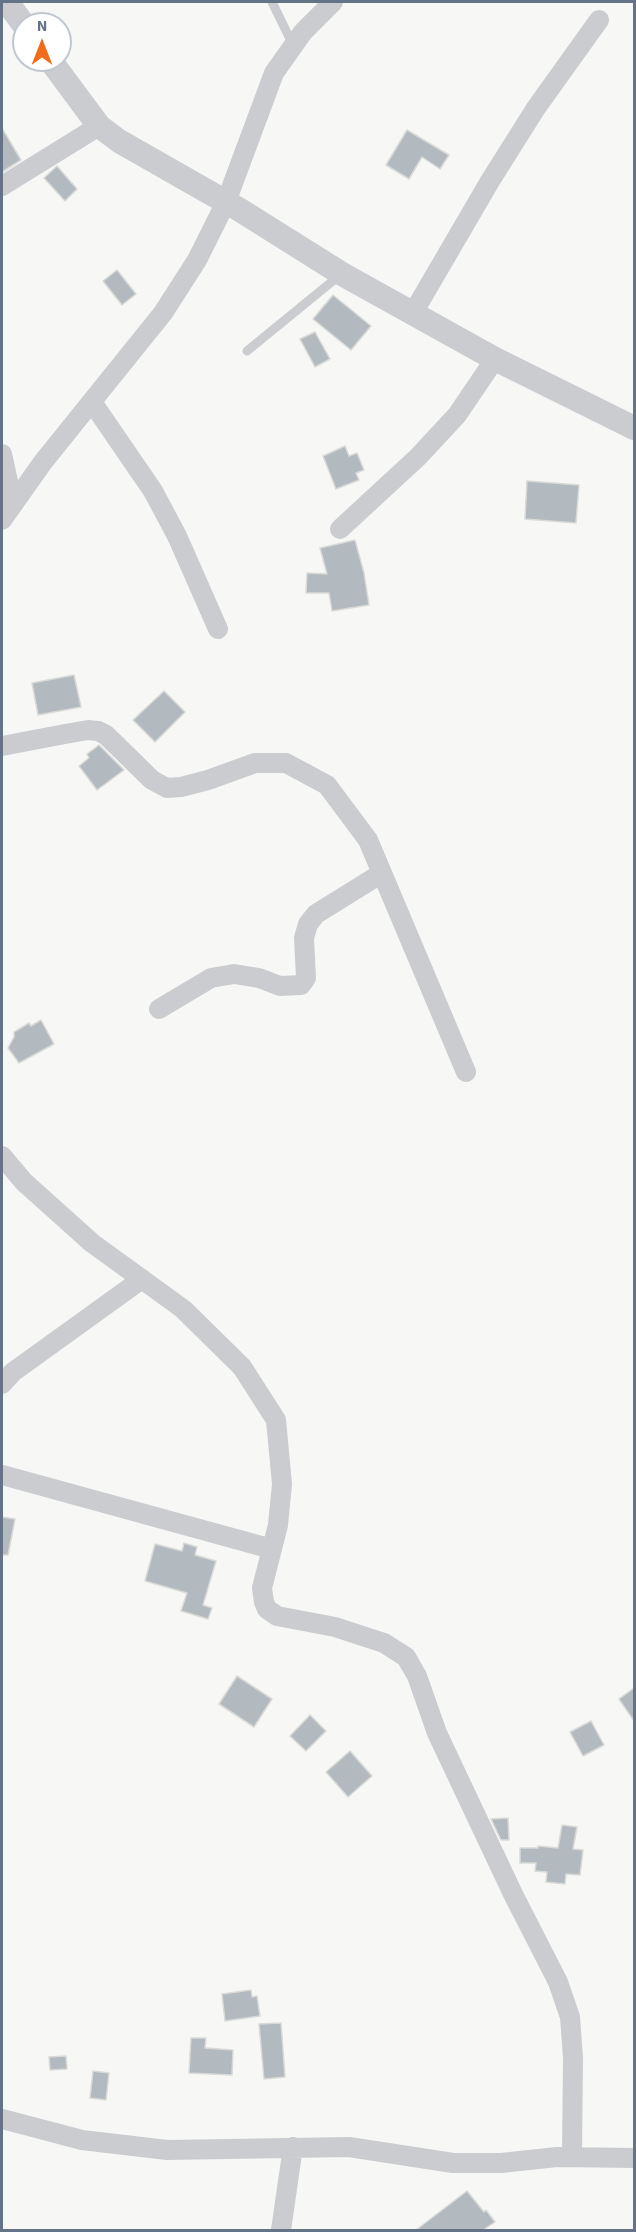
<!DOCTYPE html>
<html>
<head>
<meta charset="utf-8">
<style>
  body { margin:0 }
  #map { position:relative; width:636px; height:2232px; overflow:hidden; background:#f7f8f5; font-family:"Source Sans 3",sans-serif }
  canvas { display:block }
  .frame { position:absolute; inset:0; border:3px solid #647388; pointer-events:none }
  .north { position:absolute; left:12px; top:12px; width:60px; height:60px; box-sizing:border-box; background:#fff; border:2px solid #c1c7cf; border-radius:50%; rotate:0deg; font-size:16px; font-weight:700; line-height:24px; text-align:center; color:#647388 }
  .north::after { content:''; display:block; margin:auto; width:21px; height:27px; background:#f16d1c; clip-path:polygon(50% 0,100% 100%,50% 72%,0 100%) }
</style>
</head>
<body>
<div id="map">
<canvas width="636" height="2232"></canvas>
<div class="frame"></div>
<div class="north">N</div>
</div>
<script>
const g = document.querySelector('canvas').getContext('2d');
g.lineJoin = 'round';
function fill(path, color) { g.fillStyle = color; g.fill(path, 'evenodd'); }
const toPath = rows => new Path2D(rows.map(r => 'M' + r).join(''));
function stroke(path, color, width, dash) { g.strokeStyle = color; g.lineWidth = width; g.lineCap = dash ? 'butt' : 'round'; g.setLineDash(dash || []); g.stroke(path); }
const building = toPath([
  [2,128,21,160,2,172,2,128],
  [407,130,449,155,440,169,422,157,409,179,386,165,407,130],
  [57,166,77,189,65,201,44,178,57,166],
  [117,270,136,294,122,305,103,281,117,270],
  [333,295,371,326,351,350,313,319,333,295],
  [315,332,330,359,315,367,300,339,315,332],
  [345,446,349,456,357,453,364,470,356,473,359,480,336,489,323,456,345,446],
  [527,481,579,485,576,523,525,519,527,481],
  [355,540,364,573,369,605,332,611,329,593,306,593,307,573,327,574,320,548,355,540],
  [74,675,81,707,38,715,32,683,74,675],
  [164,691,185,712,155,742,133,720,164,691],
  [99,745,124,770,97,790,79,766,89,758,87,754,99,745],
  [41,1020,54,1044,19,1063,8,1048,14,1037,14,1032,29,1023,31,1026,41,1020],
  [2,1517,15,1519,8,1555,2,1555,2,1517],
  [184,1543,197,1547,195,1555,216,1561,203,1605,212,1608,208,1619,181,1611,187,1593,145,1581,155,1544,182,1551,184,1543],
  [237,1676,272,1699,254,1727,219,1704,237,1676],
  [634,1688,634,1721,619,1699,634,1688],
  [310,1715,326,1731,306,1751,290,1736,310,1715],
  [591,1721,604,1745,583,1756,570,1732,591,1721],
  [350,1751,372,1776,348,1797,326,1772,350,1751],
  [508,1818,509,1840,501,1840,491,1819,508,1818],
  [562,1825,577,1827,573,1849,583,1850,580,1875,566,1874,565,1884,546,1882,547,1872,535,1871,536,1863,520,1863,520,1848,538,1848,538,1846,558,1848,562,1825],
  [251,1990,252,1997,257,1996,260,2016,225,2021,222,1994,251,1990],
  [281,2023,285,2077,264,2079,259,2024,281,2023],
  [191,2038,206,2038,205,2048,233,2050,232,2075,189,2073,191,2038],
  [66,2056,67,2069,50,2070,49,2057,66,2056],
  [93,2071,109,2073,106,2100,90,2098,93,2071],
  [467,2191,484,2212,486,2210,495,2222,483,2230,416,2230,467,2191]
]);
const service = toPath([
  [272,2,293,45],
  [247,351,340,275]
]);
const minor = toPath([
  [2,186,99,126],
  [413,313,490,181,536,108,599,20],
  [92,402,153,491,177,536,218,629],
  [2,454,13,504],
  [2,520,43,462,163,313,197,260,226,202,274,73,303,32,333,2],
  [340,529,418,457,457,415,495,359],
  [2,746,65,734,88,730,98,731,106,735,152,780,167,788,181,787,208,780,255,763,286,763,327,785,368,840,466,1072],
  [159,1009,211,978,234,974,259,978,280,986,301,985,306,978,304,938,308,924,316,914,382,873],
  [2,1156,24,1182,92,1243,183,1309,242,1367,276,1420,282,1484,278,1525,262,1588,264,1602,267,1609,277,1616,335,1627,384,1643,406,1657,417,1676,437,1733,513,1894,558,1982,570,2017,573,2058,572,2156],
  [2,1384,13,1372,142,1279],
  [2,1475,272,1549],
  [2,2119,82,2140,167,2150,349,2147,453,2163,501,2163,557,2157,634,2158],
  [281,2230,293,2147]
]);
const tertiary = toPath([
  [7,2,24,25],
  [50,60,99,126,119,141,240,210,342,274,495,359,634,428]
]);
fill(building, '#b2b9bf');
stroke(building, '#d9dad7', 1.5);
stroke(service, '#caccd0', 9);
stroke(minor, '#caccd0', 20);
stroke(tertiary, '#caccd0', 24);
</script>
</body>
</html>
